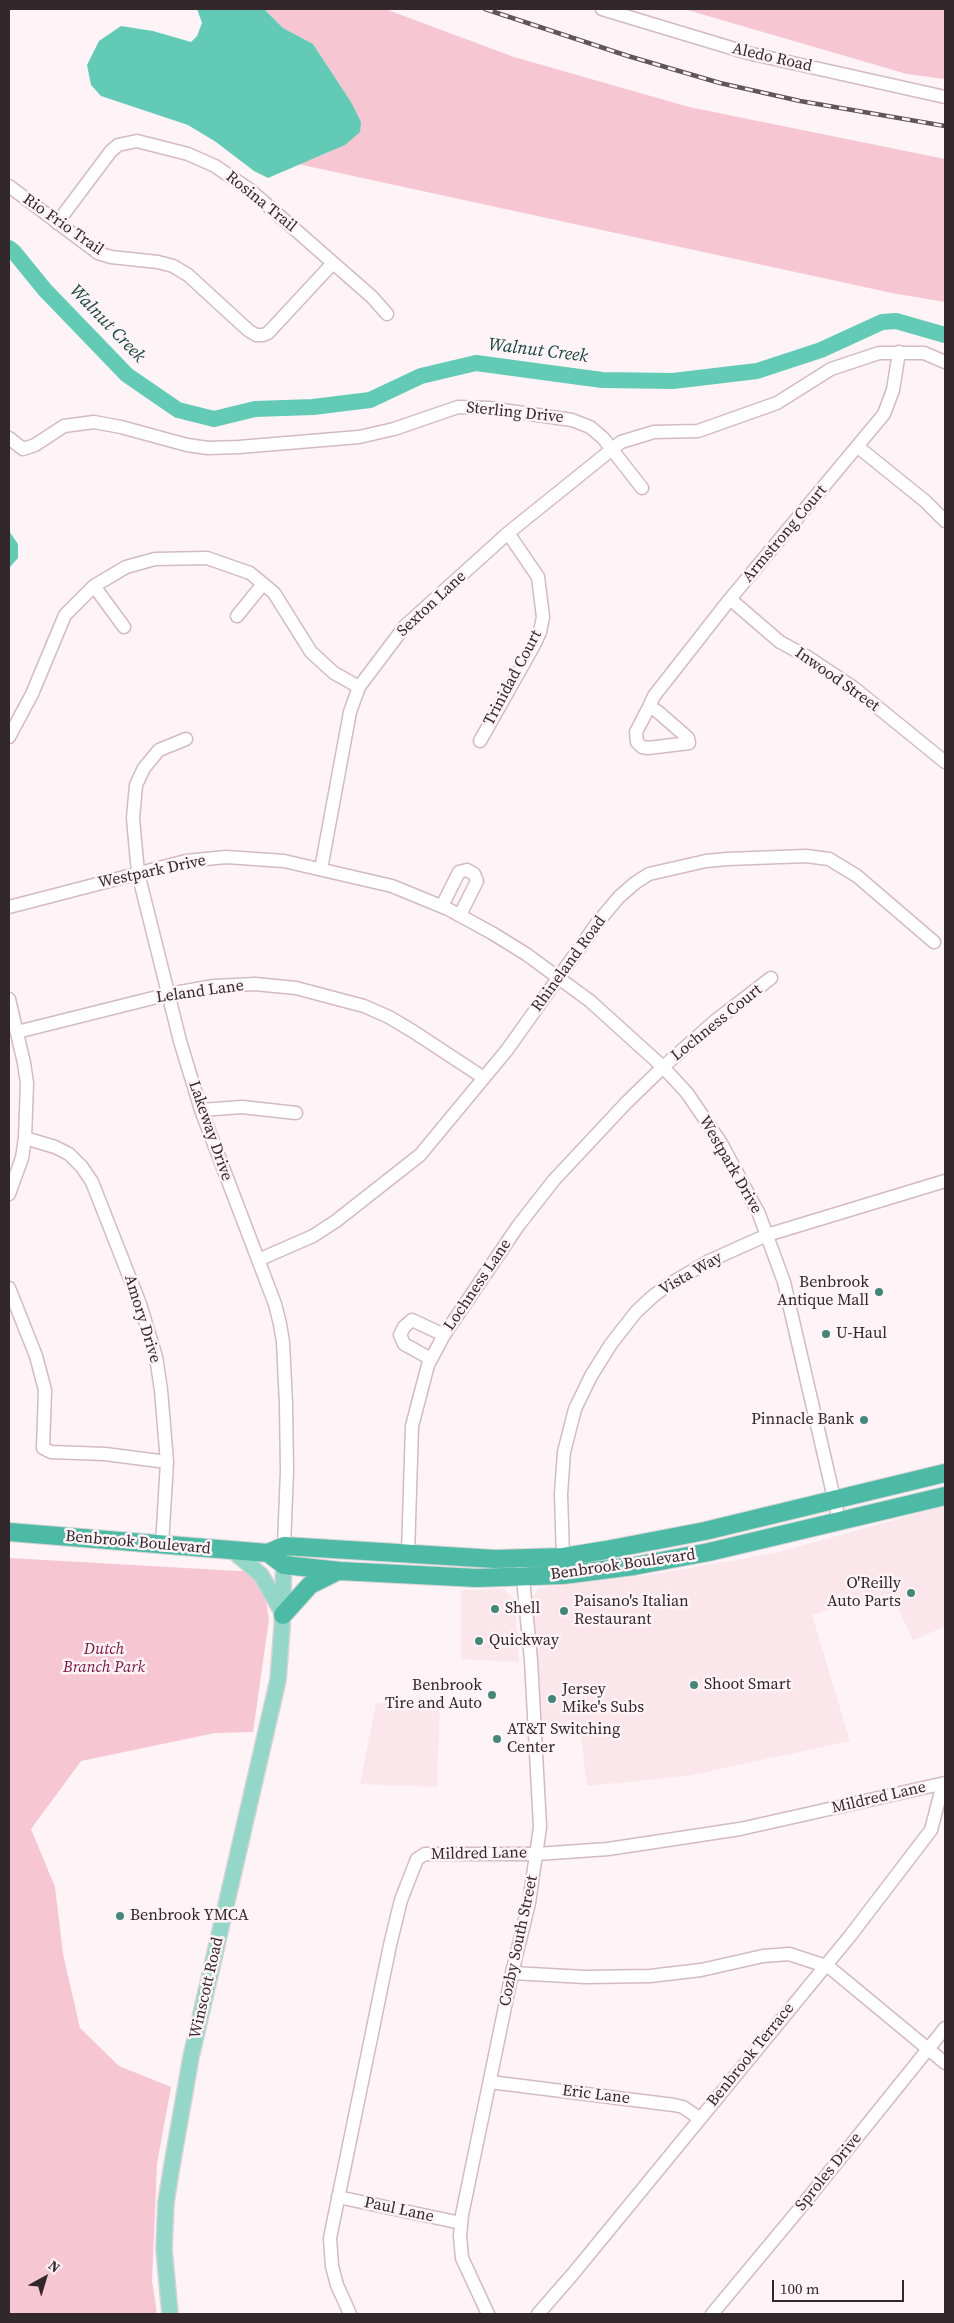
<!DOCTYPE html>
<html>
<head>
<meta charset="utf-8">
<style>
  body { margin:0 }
  #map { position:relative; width:954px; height:2323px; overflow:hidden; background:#fef3f6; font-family:"Source Serif 4",serif }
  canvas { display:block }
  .frame { position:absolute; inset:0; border:10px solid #32282b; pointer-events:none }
  .north { position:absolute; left:20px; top:2253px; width:50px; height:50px; -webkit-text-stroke:4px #fef3f6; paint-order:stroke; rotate:39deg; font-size:14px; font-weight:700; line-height:20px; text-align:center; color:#32282b }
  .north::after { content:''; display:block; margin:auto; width:18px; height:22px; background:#32282b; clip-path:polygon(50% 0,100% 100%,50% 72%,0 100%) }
  .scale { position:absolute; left:772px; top:2280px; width:132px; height:22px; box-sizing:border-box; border:2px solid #32282b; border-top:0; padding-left:6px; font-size:15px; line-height:18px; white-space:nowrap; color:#32282b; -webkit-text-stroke:4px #fef3f6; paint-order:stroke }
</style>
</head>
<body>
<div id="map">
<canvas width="954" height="2323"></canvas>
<div class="frame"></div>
<div class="north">N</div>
<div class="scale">100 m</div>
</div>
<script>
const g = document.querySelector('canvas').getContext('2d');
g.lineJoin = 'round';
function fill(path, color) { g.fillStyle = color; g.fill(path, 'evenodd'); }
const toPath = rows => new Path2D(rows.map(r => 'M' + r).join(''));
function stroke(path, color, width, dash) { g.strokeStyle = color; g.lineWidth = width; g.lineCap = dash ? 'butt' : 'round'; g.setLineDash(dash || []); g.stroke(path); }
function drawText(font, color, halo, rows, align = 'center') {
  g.font = font + ' "Source Serif 4",serif'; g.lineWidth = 5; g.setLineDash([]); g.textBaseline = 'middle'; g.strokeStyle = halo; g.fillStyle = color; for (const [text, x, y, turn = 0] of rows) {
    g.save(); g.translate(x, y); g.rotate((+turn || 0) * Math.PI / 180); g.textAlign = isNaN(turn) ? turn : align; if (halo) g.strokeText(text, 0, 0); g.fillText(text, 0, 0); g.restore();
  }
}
const built = toPath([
  [945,1506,945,1629,944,1627,913,1640,891,1593,812,1615,850,1741,687,1776,587,1786,580,1728,541,1729,533,1596,539,1588,650,1575,775,1553],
  [504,1589,515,1600,519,1662,461,1659,461,1590],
  [376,1703,440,1705,437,1787,360,1784]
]);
const green = toPath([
  [264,9,385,9,514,57,689,107,945,159,945,302,892,293,298,164,330,152,351,102,313,44,283,28],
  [684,9,945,9,945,79,907,74],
  [9,1558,256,1572,264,1588,269,1619,253,1732,215,1733,81,1761,31,1829,55,1887,63,1954,80,2028,119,2066,171,2087,157,2164,152,2281,157,2314,9,2314]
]);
const water = toPath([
  [197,9,264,9,283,28,313,44,351,102,361,122,360,132,345,145,268,178,254,171,216,142,188,125,101,96,91,85,87,65,99,41,121,26,153,31,191,42,197,36,202,23],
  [9,531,18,544,18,558,9,568]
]);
const river = toPath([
  [9,248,14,252,45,290,127,375,178,410,214,419,255,409,313,407,370,400,421,376,476,363,602,380,673,381,757,371,821,350,882,322,896,321,945,335]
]);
const minor = toPath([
  [602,9,748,53,945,97],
  [9,186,98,253,111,257,158,262,173,266,188,275,248,330,256,335,263,335,268,333,333,263],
  [57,223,111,151,118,145,137,141,188,154,215,166,250,190,372,297,387,314],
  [9,438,23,449,35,445,64,426,94,422,121,427,187,445,208,448,239,447,359,437,394,429,458,407,489,408,572,420,590,427,603,438,642,488],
  [858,447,925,501,945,521],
  [94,586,124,627],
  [730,599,780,642,806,656,854,688,945,762],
  [237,616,263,584],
  [649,707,657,711,688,738,689,743,648,748,642,747,637,742,636,732,649,707,654,696,730,599,884,414,893,390,899,352],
  [9,737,32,694,65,615,94,586,126,567,155,559,207,558,250,573,274,593,311,652,334,673,359,687],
  [186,739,159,750,144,768,136,785,133,818,138,873,180,1041,201,1110,275,1304,280,1324,283,1342,286,1404,287,1471,284,1546],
  [480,741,534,645,540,632,543,617,538,577,508,533],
  [321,869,350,712,359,687,405,626,508,533,621,442,654,432,698,431,777,403,831,369,879,353,924,353,945,362],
  [442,906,459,872,467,870,474,874,477,881,460,915],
  [9,907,186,861,226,857,284,861,392,886,448,909,492,933,526,954,590,1001,663,1067,687,1093,721,1143,759,1214,784,1282,839,1520],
  [9,999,24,1063,27,1083,25,1138,22,1158,9,1194],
  [17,1032,169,994,214,986,255,984,296,988,364,1006,389,1017,414,1032,484,1078],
  [201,1110,242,1107,296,1113],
  [25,1138,55,1147,69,1154,82,1167,92,1182,140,1304,156,1357,161,1390,167,1462,162,1545],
  [258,1260,313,1236,336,1221,420,1155,507,1050,598,922,619,897,635,883,649,874,706,861,727,859,806,856,829,859,857,876,934,942],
  [9,1288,36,1356,45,1390,43,1448,51,1452,105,1454,167,1462],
  [431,1359,404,1344,400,1335,404,1327,412,1320,444,1335],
  [408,1554,412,1426,428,1365,444,1335,518,1226,554,1180,626,1103,663,1067,715,1021,771,978],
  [563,1557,561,1494,564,1452,575,1409,591,1376,611,1344,636,1312,652,1297,665,1287,709,1261,767,1235,945,1181],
  [512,1973,585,1977,650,1976,701,1970,763,1956,789,1954,829,1967,945,2063],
  [490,2082,674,2105,683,2107,699,2118],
  [338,2197,461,2223],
  [350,2314,337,2285,332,2266,330,2238,390,1945,401,1900,417,1859,425,1854,537,1854,608,1849,740,1829,945,1783],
  [488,2314,462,2258,460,2236,462,2215,512,1973,529,1903,540,1827,531,1660,522,1569],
  [538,2314,572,2275,850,1936,931,1830,943,1784],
  [712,2314,801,2207,945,2028]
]);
const major = toPath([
  [232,1550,261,1575,282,1612],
  [170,2314,164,2249,166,2202,171,2171,191,2057,278,1680,282,1628,284,1555]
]);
const highway = toPath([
  [9,1532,268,1553,284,1546,495,1559,563,1557,606,1550,705,1531,945,1473],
  [268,1553,284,1565,340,1571,477,1578,563,1575,634,1566,709,1552,945,1496],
  [283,1615,310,1585,338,1571]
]);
const rail = toPath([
  [485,9,628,56,720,83,800,101,945,126]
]);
const markers = [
  [879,1292,5,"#448678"],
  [826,1334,5,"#448678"],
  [864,1420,5,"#448678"],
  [911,1593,5,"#448678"],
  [495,1609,5,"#448678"],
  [564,1611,5,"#448678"],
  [479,1641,5,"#448678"],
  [694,1685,5,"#448678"],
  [492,1695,5,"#448678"],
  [552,1699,5,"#448678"],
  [497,1739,5,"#448678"],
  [120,1916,5,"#448678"]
];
const streetNames = [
  ["Aledo Road",772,58,13],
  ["Rosina Trail",261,202,39],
  ["Rio Frio Trail",63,225,35],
  ["Sterling Drive",515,413,6],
  ["Armstrong Court",785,534,-50],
  ["Sexton Lane",432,604,-43],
  ["Trinidad Court",513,678,-62],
  ["Inwood Street",837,680,35],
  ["Westpark Drive",152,872,-12],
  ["Rhineland Road",569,964,-54],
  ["Leland Lane",200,992,-8],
  ["Lochness Court",717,1023,-39],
  ["Lakeway Drive",210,1131,71],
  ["Westpark Drive",730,1165,60],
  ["Vista Way",691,1274,-30],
  ["Lochness Lane",478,1285,-56],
  ["Amory Drive",142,1319,73],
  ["Benbrook Boulevard",138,1543,5],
  ["Benbrook Boulevard",623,1565,-8],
  ["Mildred Lane",879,1798,-13],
  ["Mildred Lane",479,1854,-1],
  ["Cozby South Street",519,1941,-78],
  ["Winscott Road",207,1988,-77],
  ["Benbrook Terrace",751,2055,-51],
  ["Eric Lane",596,2095,7],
  ["Sproles Drive",829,2172,-51],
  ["Paul Lane",399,2210,12]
];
const poiNames = [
  ["Benbrook",869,1283,"right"],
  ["Antique Mall",869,1301,"right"],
  ["U-Haul",836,1334],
  ["Pinnacle Bank",854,1420,"right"],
  ["O'Reilly",901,1584,"right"],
  ["Auto Parts",901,1602,"right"],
  ["Paisano's Italian",574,1602],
  ["Restaurant",574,1620],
  ["Shell",505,1609],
  ["Quickway",489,1641],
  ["Shoot Smart",704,1685],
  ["Benbrook",482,1686,"right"],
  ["Tire and Auto",482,1704,"right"],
  ["Jersey",562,1690],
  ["Mike's Subs",562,1708],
  ["AT&T Switching",507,1730],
  ["Center",507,1748],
  ["Benbrook YMCA",130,1916]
];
const parkNames = [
  ["Dutch",104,1650],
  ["Branch Park",104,1668]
];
const waterNames = [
  ["Walnut Creek",107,324,46],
  ["Walnut Creek",538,351,7]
];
fill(built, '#fbe6ec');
fill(green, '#f6c6d3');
fill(water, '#63cab5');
stroke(river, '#63cab5', 16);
stroke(minor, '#d3bbc1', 15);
stroke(major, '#d6d4d5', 18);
stroke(highway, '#d6d4d5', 20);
stroke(minor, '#fff', 12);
stroke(major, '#94d6c8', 15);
stroke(highway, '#4cbaa4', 18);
stroke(rail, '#605659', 4.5);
stroke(rail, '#fef3f6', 2.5, [8]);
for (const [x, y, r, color] of markers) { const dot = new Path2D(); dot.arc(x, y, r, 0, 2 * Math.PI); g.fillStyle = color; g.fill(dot); stroke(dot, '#fef3f6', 2); }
drawText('16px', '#32282b', '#fef3f6', streetNames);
drawText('16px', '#32282b', '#fef3f6', poiNames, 'left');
drawText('italic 16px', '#75163f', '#fef3f6', parkNames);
drawText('italic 18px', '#15443b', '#fef3f6', waterNames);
</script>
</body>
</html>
